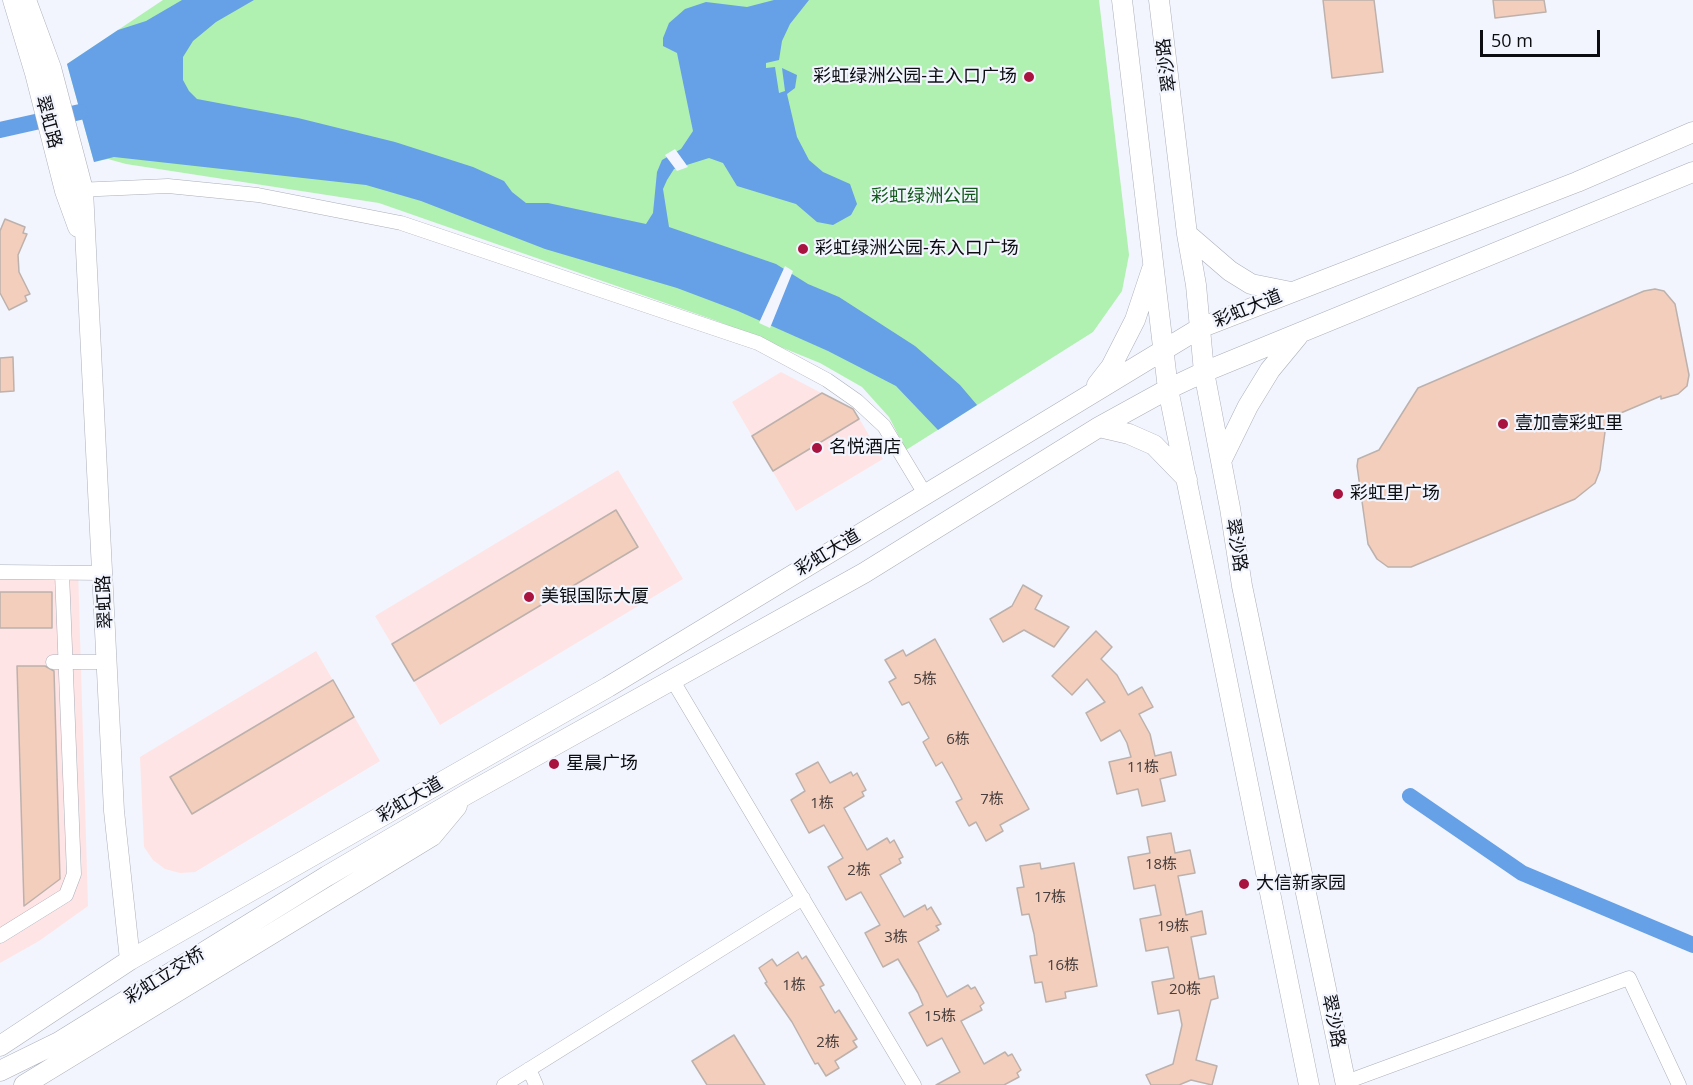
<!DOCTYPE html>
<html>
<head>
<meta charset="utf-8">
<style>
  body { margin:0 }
  #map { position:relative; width:1693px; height:1085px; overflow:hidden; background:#f2f5fd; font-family:"Open Sans",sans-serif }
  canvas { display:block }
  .scale { position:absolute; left:1480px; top:30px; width:120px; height:27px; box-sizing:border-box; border:3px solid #0c0d11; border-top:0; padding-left:8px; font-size:18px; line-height:21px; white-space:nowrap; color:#0c0d11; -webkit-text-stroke:4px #f2f5fd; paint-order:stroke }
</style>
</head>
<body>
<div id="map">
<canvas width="1693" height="1085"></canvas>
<div class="scale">50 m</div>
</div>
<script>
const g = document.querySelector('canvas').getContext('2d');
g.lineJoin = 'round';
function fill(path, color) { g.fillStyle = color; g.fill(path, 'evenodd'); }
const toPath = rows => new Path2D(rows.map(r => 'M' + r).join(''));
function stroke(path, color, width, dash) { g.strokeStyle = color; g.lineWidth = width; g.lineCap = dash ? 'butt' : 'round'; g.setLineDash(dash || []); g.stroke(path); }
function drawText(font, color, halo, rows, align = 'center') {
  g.font = font + ' "Open Sans","Noto Sans SC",sans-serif'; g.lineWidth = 4.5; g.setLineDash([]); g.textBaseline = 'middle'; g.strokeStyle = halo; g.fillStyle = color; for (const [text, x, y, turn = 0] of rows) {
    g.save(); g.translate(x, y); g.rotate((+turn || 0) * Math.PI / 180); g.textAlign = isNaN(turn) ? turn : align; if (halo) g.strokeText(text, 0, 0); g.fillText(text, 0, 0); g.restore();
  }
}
const commercial = toPath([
  [781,372,854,410,883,459,796,511,732,402],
  [618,470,683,579,440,725,375,616],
  [78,569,88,906,39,941,0,963,0,571],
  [316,651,380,761,195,872,180,873,165,869,153,860,144,847,140,757]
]);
const green = toPath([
  [163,0,1099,0,1129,255,1122,291,1093,332,906,450,889,417,862,387,820,363,717,321,379,203,126,164,108,159,94,162,67,64]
]);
const water = toPath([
  [182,0,254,0,216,22,193,41,183,57,183,80,189,91,197,99,298,118,395,142,473,167,504,181,512,192,526,203,548,203,646,224,653,213,657,172,662,160,681,149,693,131,677,53,663,46,663,38,669,23,685,9,706,2,747,7,774,0,809,0,790,24,782,41,779,60,766,63,766,68,775,67,779,93,785,91,782,68,797,75,795,88,787,94,797,137,809,160,823,172,850,184,857,204,851,215,833,225,817,222,796,204,737,186,723,163,709,158,674,169,667,180,663,189,669,227,776,264,808,284,839,297,915,346,960,385,977,405,938,430,896,386,828,351,738,311,677,288,545,249,421,201,366,185,114,157,94,162,67,64,118,30,146,21]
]);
const pier = toPath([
  [675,149,688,167,677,171,665,155],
  [785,266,793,271,770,328,759,323]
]);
const canal = toPath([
  [0,130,80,112],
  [1410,796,1522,873,1693,945]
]);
const building = toPath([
  [1323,0,1374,0,1383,72,1332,78,1323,0],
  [1493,0,1544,0,1546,12,1495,18,1493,0],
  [5,219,25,227,23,233,27,234,18,255,19,272,30,294,25,296,27,301,9,310,0,293,0,231,5,219],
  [1655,289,1664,291,1675,304,1689,375,1687,386,1678,394,1661,399,1661,396,1616,415,1605,432,1600,470,1595,483,1575,499,1411,567,1388,567,1377,559,1368,544,1357,466,1358,459,1379,450,1418,388,1644,291,1655,289],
  [13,357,14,391,0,392,0,358,13,357],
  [822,393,853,409,859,419,773,471,752,436,822,393],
  [616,510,638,547,414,681,392,644,616,510],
  [1023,585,1042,596,1035,609,1069,627,1054,647,1024,630,1003,642,990,619,1012,606,1023,585],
  [0,592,52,592,52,628,0,628,0,592],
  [1096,631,1112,647,1101,659,1117,675,1128,695,1142,687,1153,707,1139,714,1150,734,1155,756,1171,752,1176,775,1160,779,1165,801,1142,806,1138,789,1117,794,1109,762,1131,757,1127,743,1120,730,1101,741,1086,713,1105,702,1087,679,1072,695,1052,676,1096,631],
  [935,639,1029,809,1000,825,1003,831,986,841,976,822,969,826,956,802,962,799,952,780,942,762,936,766,923,742,929,738,909,702,902,705,889,682,896,678,885,660,903,650,906,656,935,639],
  [17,666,45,666,54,671,60,879,24,906,17,666],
  [333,680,354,717,192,814,170,777,333,680],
  [818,762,830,783,851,772,853,776,857,773,866,790,862,792,864,796,844,808,867,850,887,838,890,843,894,840,903,857,899,859,901,863,880,875,904,917,925,905,927,910,931,907,941,924,936,926,939,930,918,942,947,997,968,985,971,989,975,987,984,1003,980,1006,982,1010,961,1021,984,1064,1005,1052,1008,1056,1012,1054,1021,1070,1017,1073,1019,1077,1004,1085,936,1085,960,1072,942,1038,927,1046,909,1013,923,1005,918,993,898,959,883,967,865,933,880,925,861,892,846,900,828,867,843,858,824,825,809,833,791,800,805,791,796,774,818,762],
  [1171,833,1175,853,1190,850,1195,873,1178,876,1182,895,1186,915,1202,911,1206,934,1191,937,1199,979,1214,976,1218,998,1211,1000,1196,1060,1217,1066,1212,1085,1191,1080,1179,1085,1151,1085,1146,1075,1173,1064,1182,1025,1179,1010,1158,1014,1152,982,1174,978,1171,962,1168,947,1146,951,1140,919,1161,915,1155,885,1134,889,1128,857,1150,853,1147,837,1171,833],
  [1040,863,1041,869,1074,863,1097,986,1065,992,1066,998,1046,1002,1042,982,1035,983,1030,956,1037,955,1034,934,1029,914,1022,915,1017,888,1024,887,1020,866,1040,863],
  [798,952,802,959,806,956,824,985,820,987,835,1013,839,1010,857,1039,853,1041,857,1047,835,1061,839,1068,826,1076,818,1063,815,1064,792,1022,765,983,767,982,759,968,772,959,777,966,798,952],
  [734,1035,765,1085,707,1085,692,1061,734,1035]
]);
const street = toPath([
  [76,190,168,186,258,195,401,223,758,343,827,380,857,401,884,426,925,494],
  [0,572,104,573],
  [53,662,108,662],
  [673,681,914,1085],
  [0,936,66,895,74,874,62,573],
  [529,1069,536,1085],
  [1346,1082,1629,978,1679,1085],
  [504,1085,803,898]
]);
const secondary = toPath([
  [13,0,35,73,65,191,78,227],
  [26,0,51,68,83,190,114,811,130,960],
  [1122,0,1168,389,1309,1085],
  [1159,0,1187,234,1196,285,1204,372,1230,508,1242,586,1346,1085],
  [1187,234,1230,271,1251,284,1291,292],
  [1097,385,1111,367,1135,320,1152,269],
  [1099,427,1129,434,1154,445,1187,479],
  [1221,461,1248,406,1270,370,1298,336],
  [0,1046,130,960,608,687,1200,328,1577,182,1693,132],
  [0,1071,59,1042,327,876,467,794,864,573,1099,427,1168,389,1204,372,1693,172],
  [24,1085,432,836,457,806]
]);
const markers = [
  [1029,77,6,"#a91340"],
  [803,249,6,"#a91340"],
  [1503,424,6,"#a91340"],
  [817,448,6,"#a91340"],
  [1338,494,6,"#a91340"],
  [529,597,6,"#a91340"],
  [554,764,6,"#a91340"],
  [1244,884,6,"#a91340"]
];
const numberNames = [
  ["5栋",925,680],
  ["6栋",958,740],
  ["11栋",1143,768],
  ["7栋",992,800],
  ["1栋",822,804],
  ["18栋",1161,865],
  ["2栋",859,871],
  ["17栋",1050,898],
  ["19栋",1173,927],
  ["3栋",896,938],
  ["16栋",1063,966],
  ["1栋",794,986],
  ["20栋",1185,990],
  ["15栋",940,1017],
  ["2栋",828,1043]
];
const streetNames = [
  ["翠沙路",1167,65,-97],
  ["翠虹路",48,122,75],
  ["彩虹大道",1248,309,-22],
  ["翠沙路",1236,545,81],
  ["彩虹大道",828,553,-31],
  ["翠虹路",105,602,-93],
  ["彩虹大道",410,800,-30],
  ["彩虹立交桥",165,976,-32],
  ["翠沙路",1333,1021,79]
];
const poiNames = [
  ["彩虹绿洲公园-主入口广场",1017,77,"right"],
  ["彩虹绿洲公园-东入口广场",815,249],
  ["壹加壹彩虹里",1515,424],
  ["名悦酒店",829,448],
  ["彩虹里广场",1350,494],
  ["美银国际大厦",541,597],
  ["星晨广场",566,764],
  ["大信新家园",1256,884]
];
const parkNames = [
  ["彩虹绿洲公园",925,197]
];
fill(commercial, '#ffe4e5');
fill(green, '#b0f0b0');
fill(water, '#66a0e6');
fill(pier, '#f2f5fd');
stroke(canal, '#66a0e6', 16);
fill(building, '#f3cebc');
stroke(building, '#bcb1ac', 1.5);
stroke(street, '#abafb9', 15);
stroke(secondary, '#abafb9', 21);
stroke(street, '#fff', 14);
stroke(secondary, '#fff', 20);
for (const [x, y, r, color] of markers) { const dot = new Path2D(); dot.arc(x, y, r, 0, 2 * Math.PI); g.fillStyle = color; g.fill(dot); stroke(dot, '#f2f5fd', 2); }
drawText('15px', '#463d3c', null, numberNames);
drawText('18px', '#0c0d11', '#f2f5fd', streetNames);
drawText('18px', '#0c0d11', '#f2f5fd', poiNames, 'left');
drawText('18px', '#105b1a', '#f2f5fd', parkNames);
</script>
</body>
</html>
